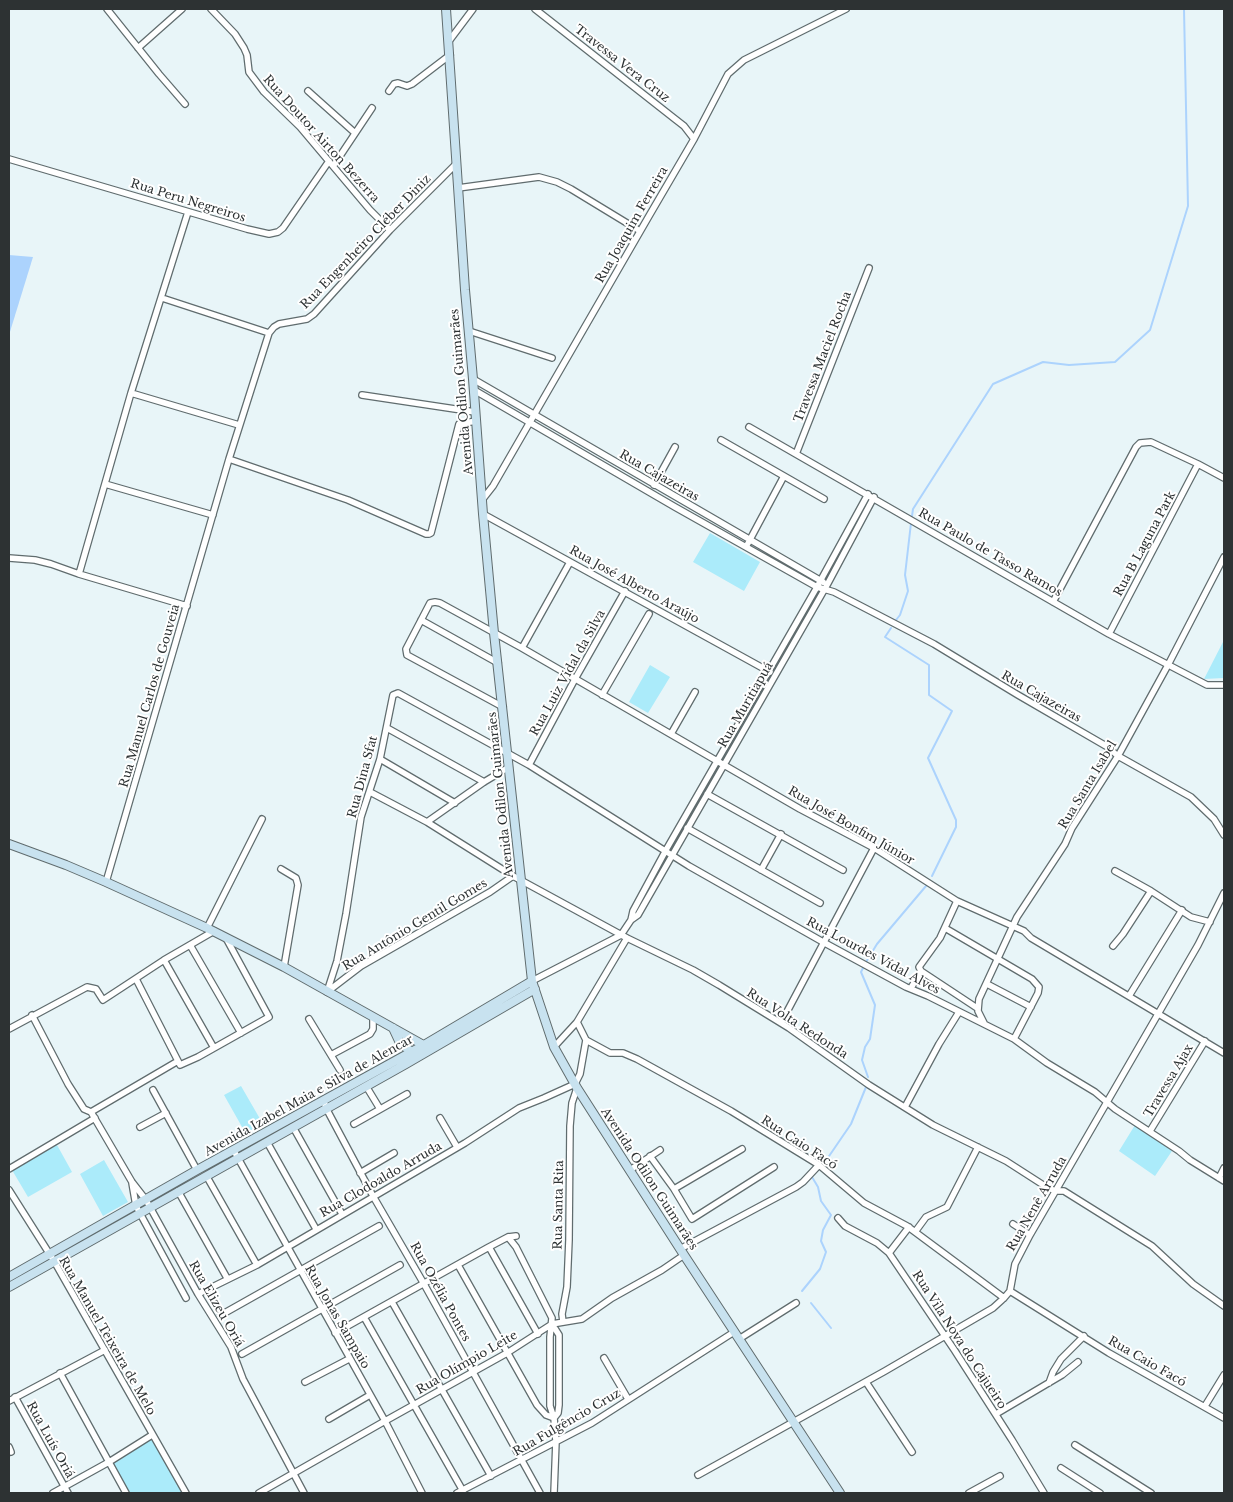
<!DOCTYPE html>
<html>
<head>
<meta charset="utf-8">
<style>
  body { margin:0 }
  #map { position:relative; width:1233px; height:1502px; overflow:hidden; background:#e8f5f8; font-family:"Libre Baskerville",serif }
  canvas { display:block }
  .frame { position:absolute; inset:0; border:10px solid #2d3233; pointer-events:none }
</style>
</head>
<body>
<div id="map">
<canvas width="1233" height="1502"></canvas>
<div class="frame"></div>
</div>
<script>
const g = document.querySelector('canvas').getContext('2d');
g.lineJoin = 'round';
function fill(path, color) { g.fillStyle = color; g.fill(path, 'evenodd'); }
const toPath = rows => new Path2D(rows.map(r => 'M' + r).join(''));
function stroke(path, color, width, dash) { g.strokeStyle = color; g.lineWidth = width; g.lineCap = dash ? 'butt' : 'round'; g.setLineDash(dash || []); g.stroke(path); }
function drawText(font, color, halo, rows, align = 'center') {
  g.font = font + ' "Libre Baskerville",serif'; g.lineWidth = 4; g.setLineDash([]); g.textBaseline = 'middle'; g.strokeStyle = halo; g.fillStyle = color; for (const [text, x, y, turn = 0] of rows) {
    g.save(); g.translate(x, y); g.rotate((+turn || 0) * Math.PI / 180); g.textAlign = isNaN(turn) ? turn : align; if (halo) g.strokeText(text, 0, 0); g.fillText(text, 0, 0); g.restore();
  }
}
const green = toPath([
  [710,533,760,562,744,591,693,562],
  [1224,640,1224,678,1204,679],
  [650,665,670,677,648,713,629,702],
  [241,1086,263,1124,246,1134,224,1095],
  [1135,1125,1172,1151,1155,1176,1119,1151],
  [57,1145,72,1172,28,1197,12,1170],
  [104,1160,128,1202,103,1216,80,1174],
  [148,1440,153,1440,182,1493,128,1493,113,1465,114,1462]
]);
const water = toPath([
  [9,255,33,257,9,335]
]);
const stream = toPath([
  [912,516,913,509,993,384,1043,362,1069,365,1115,362,1150,330,1188,206,1184,9],
  [896,620,900,615,908,591,905,575,911,523],
  [891,628,885,637,929,665,929,695,952,711,928,758,956,820,956,827,932,876],
  [866,962,877,944,926,886],
  [864,966,861,972,875,1005,870,1039,865,1047,862,1060,868,1077],
  [825,1162,851,1124,866,1087],
  [802,1291,820,1269,826,1252,821,1241,823,1230,831,1215,821,1201,818,1187,812,1177],
  [811,1303,831,1328]
]);
const street = toPath([
  [107,9,159,74,185,104],
  [211,9,235,34,244,48,247,55,249,72,264,92,300,127,370,210,390,230],
  [535,9,675,119,684,126,694,139],
  [449,41,473,9],
  [138,48,182,9],
  [308,91,355,133],
  [389,91,394,84,398,83,407,86,412,84,450,55],
  [9,159,247,229,269,234,278,232,283,228,329,161],
  [334,165,372,108],
  [458,188,539,177,557,182,571,189,640,231],
  [162,298,269,333],
  [469,331,552,358],
  [473,379,823,582],
  [474,390,675,507,817,587,834,592,934,644,1018,695,1106,746,1118,756,1191,797,1214,819,1224,835],
  [131,393,239,425],
  [362,395,475,412],
  [749,427,1109,634,1207,685,1224,685],
  [721,440,824,499],
  [796,454,869,268],
  [229,459,348,500,426,534,429,534,431,533,459,424,476,421],
  [105,484,213,515],
  [654,485,675,447],
  [482,500,493,486,649,216,694,139,728,74,744,60,846,9],
  [483,514,770,672],
  [746,547,784,476],
  [9,558,35,560,51,564,79,574,187,606],
  [79,574,131,393,188,212],
  [1053,602,1136,447,1140,443,1151,442,1198,464,1224,478],
  [421,620,498,663],
  [1109,634,1198,464],
  [522,648,570,562],
  [602,695,649,614],
  [503,707,407,655,406,649,430,603,435,602,440,603,522,648,800,809,874,848,957,901,1024,931,1031,938,1224,1053],
  [387,728,484,782],
  [671,734,695,692],
  [380,759,455,803],
  [529,765,575,679,625,591],
  [370,792,427,822,513,876,627,938,693,970,719,985,789,1028,869,1085,933,1125,1006,1161,1048,1188,1056,1191,1064,1191,1152,1246,1193,1284,1224,1306],
  [707,794,843,870],
  [427,822,484,782,509,767],
  [687,828,820,903],
  [281,869,296,878,298,885,284,967],
  [761,870,781,834],
  [1115,871,1151,891,1191,917,1210,922],
  [106,882,229,459,269,333,274,327,279,324,307,319,314,314,390,230,456,164],
  [631,920,638,915,827,585,874,497],
  [207,928,262,819],
  [945,928,1032,979,1039,987,1038,993,1014,1039],
  [190,945,241,1033],
  [1113,946,1123,934,1151,891],
  [164,960,214,1048],
  [921,971,977,1008],
  [136,979,178,1061],
  [532,981,621,935,631,920,633,911,666,850,817,587,868,494],
  [987,984,1031,1007],
  [911,988,921,971,919,967,940,938,957,901],
  [327,992,337,961,346,914,361,817,380,759,393,695,398,693,529,765,689,866,823,942,906,987,928,996,1014,1039,1047,1063,1095,1092,1115,1109,1179,1151,1190,1160,1224,1181],
  [327,992,361,966,490,892,513,876],
  [1129,996,1182,910],
  [32,1015,68,1084,84,1109,91,1112,132,1182,146,1200,198,1294,231,1347,243,1379,304,1493],
  [309,1019,340,1070],
  [577,1022,586,1040,610,1053,623,1053,637,1059,731,1111,819,1165,864,1203,907,1226,1004,1298],
  [781,1023,874,848],
  [984,1023,978,1011,979,999,1017,917,1065,844,1072,828,1118,756,1168,665,1224,557],
  [9,1029,87,987,96,989,103,1000,164,960,214,931],
  [554,1047,577,1022,627,938],
  [331,1055,370,1034,373,1029,373,1017],
  [178,1061,180,1065,198,1057,269,1017,226,938],
  [366,1086,380,1109],
  [153,1090,197,1170],
  [324,1101,326,1108,373,1196,424,1284,540,1493],
  [905,1107,939,1044,959,1012],
  [91,1112,178,1061],
  [440,1118,457,1147],
  [354,1124,407,1094],
  [140,1127,166,1113],
  [293,1127,342,1214],
  [1150,1131,1205,1041],
  [267,1142,316,1229],
  [234,1151,385,1421,422,1493],
  [650,1156,674,1189,692,1219,774,1167],
  [9,1169,95,1118],
  [630,1170,660,1150],
  [360,1173,394,1153],
  [207,1177,257,1265],
  [1219,1178,1224,1168],
  [132,1183,136,1206,186,1298],
  [674,1189,742,1149],
  [9,1190,54,1261,186,1493],
  [178,1191,227,1278],
  [838,1218,845,1226,877,1243,889,1253,955,1351,1012,1440,1044,1493],
  [1013,1224,1030,1235],
  [915,1232,926,1217,947,1207,978,1147],
  [508,1237,516,1247,552,1318,550,1337,550,1406,554,1418,556,1441,554,1493],
  [489,1247,538,1334],
  [680,1249,796,1187,803,1182,819,1165],
  [889,1253,909,1227],
  [458,1265,537,1405,546,1415,554,1418],
  [1010,1291,1109,1353,1224,1418],
  [198,1294,257,1265,465,1143,519,1108,544,1098,575,1084,580,1074,586,1040],
  [392,1302,491,1476],
  [221,1315,379,1226],
  [364,1317,463,1491],
  [563,1322,562,1314,567,1287,569,1240,570,1126,572,1103,577,1088],
  [552,1324,559,1335,559,1405,558,1413,554,1418],
  [335,1333,489,1247,508,1237,516,1236],
  [739,1339,796,1303],
  [242,1354,400,1265],
  [604,1358,628,1399],
  [60,1373,126,1493],
  [305,1382,349,1359],
  [866,1382,912,1452],
  [1049,1383,1053,1372,1061,1359,1084,1336],
  [15,1397,68,1493],
  [9,1401,105,1350],
  [1205,1406,1224,1375],
  [996,1414,1062,1375,1078,1362],
  [329,1419,370,1395],
  [1075,1445,1151,1493],
  [9,1447,11,1452],
  [1061,1468,1100,1493],
  [698,1475,885,1371,993,1308,1004,1298,1010,1291,1015,1264,1030,1235,1198,945,1224,893],
  [53,1493,109,1462,152,1435],
  [259,1493,385,1421,507,1353,552,1324,582,1319,612,1298,662,1270,684,1255],
  [457,1493,592,1423,734,1332],
  [969,1493,1000,1476]
]);
const secondary = toPath([
  [446,9,465,290,473,379,483,514,494,633,532,981,554,1047,577,1088,684,1255,840,1493],
  [9,844,66,865,106,882,207,928,284,967,427,1047],
  [393,1028,400,1043,413,1053],
  [9,1277,197,1170,424,1045,532,981],
  [9,1287,406,1064,535,989]
]);
const streetNames = [
  ["Travessa Vera Cruz",622,64,38],
  ["Rua Doutor Airton Bezerra",321,139,48],
  ["Rua Peru Negreiros",188,201,17],
  ["Rua Joaquim Ferreira",632,225,-60],
  ["Rua Engenheiro Cléber Diniz",366,242,-46],
  ["Travessa Maciel Rocha",823,357,-69],
  ["Avenida Odilon Guimarães",462,392,-95],
  ["Rua Cajazeiras",659,476,30],
  ["Rua B Laguna Park",1145,544,-62],
  ["Rua Paulo de Tasso Ramos",990,553,30],
  ["Rua José Alberto Araújo",634,585,29],
  ["Rua Luiz Vidal da Silva",568,673,-61],
  ["Rua Manuel Carlos de Gouveia",150,696,-74],
  ["Rua Cajazeiras",1041,697,30],
  ["Rua Muritiapuá",746,705,-60],
  ["Rua Dina Sfat",363,777,-75],
  ["Rua Santa Isabel",1088,785,-59],
  ["Avenida Odilon Guimarães",501,795,-96],
  ["Rua José Bonfim Júnior",851,826,30],
  ["Rua Antônio Gentil Gomes",415,925,-31],
  ["Rua Lourdes Vídal Alves",873,956,28],
  ["Rua Volta Redonda",797,1024,33],
  ["Travessa Ajax",1169,1081,-59],
  ["Avenida Izabel Maia e Silva de Alencar",309,1096,-29],
  ["Rua Caio Facó",799,1143,33],
  ["Avenida Odilon Guimarães",649,1179,57],
  ["Rua Clodoaldo Arruda",381,1180,-30],
  ["Rua Nenê Arruda",1037,1204,-60],
  ["Rua Santa Rita",559,1205,-89],
  ["Rua Ozélia Pontes",440,1292,61],
  ["Rua Elizeu Oriá",216,1304,60],
  ["Rua Jonas Sampaio",337,1317,60],
  ["Rua Manuel Teixeira de Melo",107,1336,60],
  ["Rua Vila Nova do Cajueiro",959,1340,57],
  ["Rua Caio Facó",1147,1362,30],
  ["Rua Olímpio Leite",467,1363,-30],
  ["Rua Fulgêncio Cruz",567,1423,-30],
  ["Rua Luís Oriá",50,1440,61]
];
fill(green, '#abebfa');
fill(water, '#acd3fd');
stroke(stream, '#acd3fd', 2);
stroke(street, '#606c6e', 8);
stroke(secondary, '#606c6e', 10);
stroke(street, '#fff', 5.5);
stroke(secondary, '#c8e2ef', 8);
drawText('12px', '#2d3233', '#fff', streetNames);
</script>
</body>
</html>
